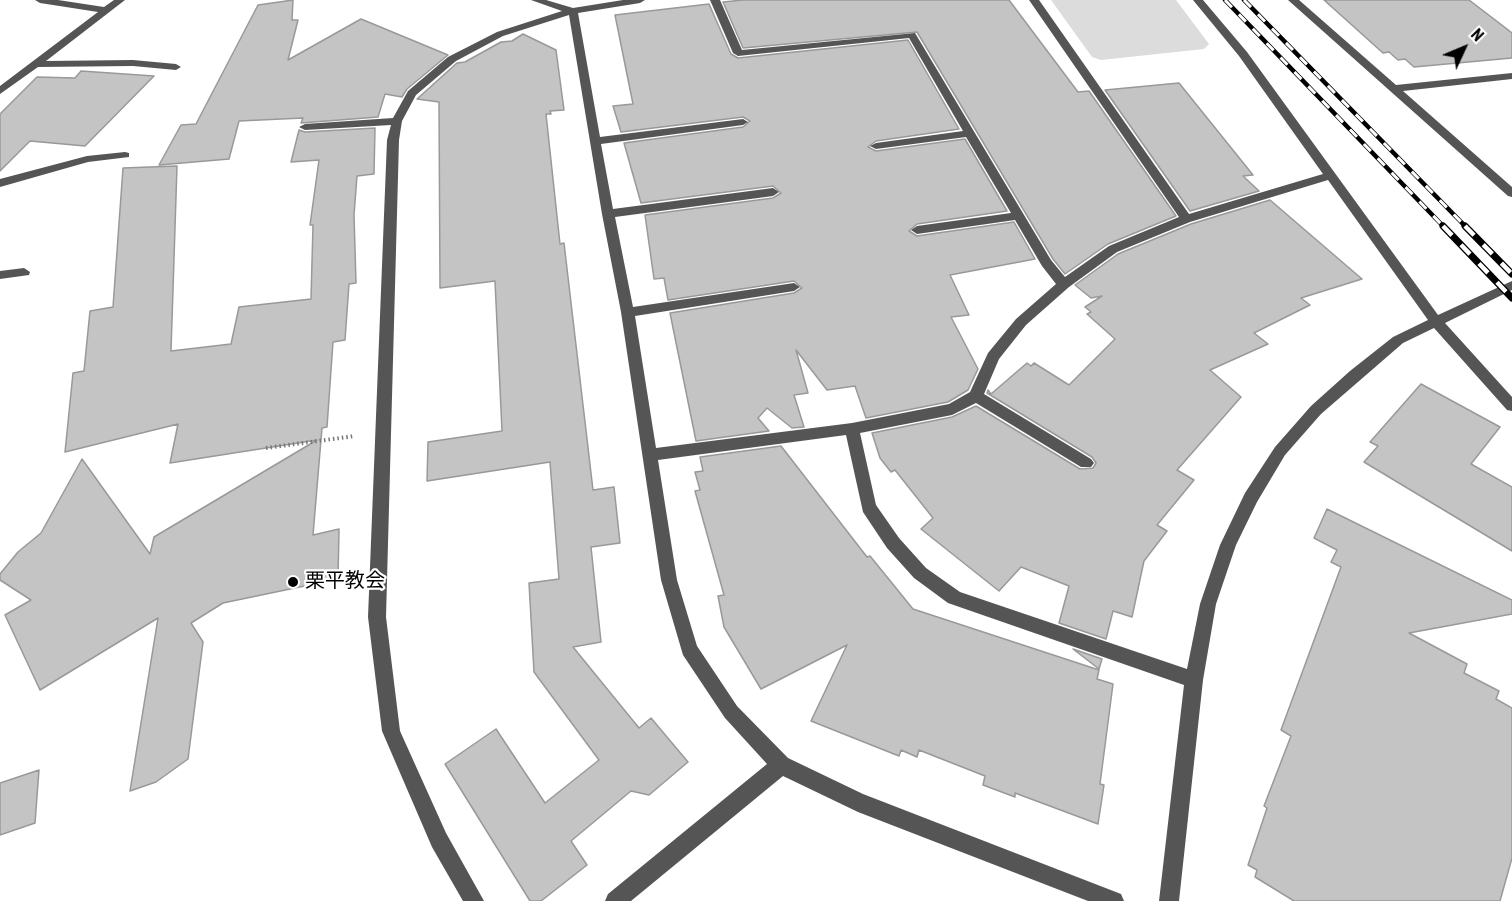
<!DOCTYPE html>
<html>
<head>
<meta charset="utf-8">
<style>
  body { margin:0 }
  #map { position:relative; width:1512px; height:901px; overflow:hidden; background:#fff; font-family:"Roboto Condensed",sans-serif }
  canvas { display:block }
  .north { position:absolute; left:1434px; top:18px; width:60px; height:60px; -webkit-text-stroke:4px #fff; paint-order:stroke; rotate:46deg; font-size:16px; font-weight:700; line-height:24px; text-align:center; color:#000 }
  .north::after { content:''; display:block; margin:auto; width:21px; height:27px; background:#000; clip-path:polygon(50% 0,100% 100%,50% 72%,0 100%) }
</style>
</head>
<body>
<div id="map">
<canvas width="1512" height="901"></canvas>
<div class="north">N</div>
</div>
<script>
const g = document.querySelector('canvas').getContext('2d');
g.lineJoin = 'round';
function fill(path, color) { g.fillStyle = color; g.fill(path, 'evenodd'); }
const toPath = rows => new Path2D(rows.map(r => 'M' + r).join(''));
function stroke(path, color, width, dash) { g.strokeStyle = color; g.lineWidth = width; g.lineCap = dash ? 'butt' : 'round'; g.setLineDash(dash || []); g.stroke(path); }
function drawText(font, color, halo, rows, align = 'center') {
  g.font = font + ' "Roboto Condensed","Noto Sans JP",sans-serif'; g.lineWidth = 4.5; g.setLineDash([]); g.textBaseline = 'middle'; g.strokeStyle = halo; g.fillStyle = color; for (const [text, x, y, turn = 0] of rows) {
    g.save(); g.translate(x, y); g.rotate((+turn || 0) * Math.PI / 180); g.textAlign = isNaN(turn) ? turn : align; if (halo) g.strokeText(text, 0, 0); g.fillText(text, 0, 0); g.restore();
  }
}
const green = toPath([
  [1051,0,1176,0,1209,44,1204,49,1101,60,1092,57]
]);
const building = toPath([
  [293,0,292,20,298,20,288,60,361,19,448,55,407,89,402,97,385,94,378,117,301,123,303,118,239,121,229,159,159,165,181,125,196,124,258,5,293,0],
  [743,0,1009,0,1078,92,1089,91,1176,216,1108,244,1065,274,1053,259,917,32,743,48,723,2,743,0],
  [1324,0,1469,0,1512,33,1512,58,1414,67,1405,59,1398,60,1389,52,1383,53,1324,0],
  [709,4,731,54,738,58,908,40,959,129,876,141,868,147,876,151,965,139,1007,211,917,224,909,231,917,236,1014,222,1035,259,950,275,969,315,951,317,978,369,968,390,948,402,866,418,855,386,827,390,796,350,808,393,794,395,804,427,792,428,767,408,758,418,769,431,696,441,670,313,794,293,802,288,794,281,668,300,664,278,654,279,645,215,773,198,781,193,773,186,641,203,624,143,743,127,750,121,743,117,621,132,613,106,633,104,615,15,709,4],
  [523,34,556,50,564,110,550,111,551,114,546,114,560,244,564,243,593,490,614,487,620,543,591,547,601,642,573,647,639,728,651,718,688,762,649,795,631,791,571,841,587,865,541,901,530,901,445,764,496,729,545,803,599,760,534,672,529,583,559,579,550,462,427,481,428,442,502,431,495,281,440,288,439,102,417,99,457,63,465,62,501,42,512,41,523,34],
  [81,71,154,76,85,146,30,141,0,171,0,114,37,77,75,78,81,71],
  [1179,83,1253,175,1243,176,1259,191,1190,211,1105,90,1179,83],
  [375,128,374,174,357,176,354,215,356,283,349,284,345,340,333,342,327,427,322,428,313,535,339,529,338,579,223,603,191,623,203,642,188,759,156,782,130,791,158,618,40,690,5,615,31,600,0,580,0,574,18,552,41,533,82,459,150,554,154,537,317,440,170,463,178,424,65,452,73,373,84,371,90,311,113,307,123,168,177,166,171,351,231,344,239,307,311,299,313,225,310,225,319,160,291,162,299,130,305,132,375,128],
  [1270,200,1362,279,1301,298,1310,305,1254,333,1268,344,1210,370,1241,397,1177,470,1194,480,1157,525,1167,531,1144,561,1132,617,1113,611,1106,639,1059,623,1069,586,1021,567,999,591,921,529,933,518,895,470,891,472,880,458,872,433,952,417,976,406,1080,469,1093,468,1096,463,1092,457,987,393,988,390,991,394,1027,363,1031,366,1034,363,1069,385,1115,339,1087,314,1091,312,1085,307,1102,296,1091,298,1075,285,1118,254,1191,224,1270,200],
  [1421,384,1500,427,1471,464,1512,487,1512,551,1364,462,1378,446,1370,442,1421,384],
  [781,446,867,557,870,556,913,609,1099,670,1097,679,1113,684,1100,784,1104,785,1098,824,1015,793,1015,797,983,785,985,776,919,750,917,757,901,750,899,756,811,721,847,645,761,689,724,627,718,596,724,595,695,491,700,490,695,472,703,471,700,457,781,446],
  [1327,509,1512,600,1512,614,1409,633,1467,664,1464,673,1499,691,1496,699,1512,708,1512,858,1500,901,1294,901,1255,877,1257,870,1248,865,1267,808,1264,806,1291,736,1281,730,1341,567,1331,562,1337,550,1314,538,1327,509],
  [1073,649,1102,659,1099,669,1073,649],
  [39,770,35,823,0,835,0,783,39,770]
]);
const path = toPath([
  [266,448,355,436]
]);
const minor = toPath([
  [35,0,58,0,104,7,114,0,125,0,46,61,133,60,176,64,181,67,176,70,133,66,38,67,0,94,0,86,98,12,40,3,35,0],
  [531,0,546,0,573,8,623,0,645,0,640,3,578,13,600,137,743,119,748,122,743,125,601,144,613,209,773,188,779,192,773,196,615,217,633,307,794,283,800,287,794,291,635,316,656,448,852,423,949,404,970,392,988,353,1016,319,1056,284,1042,266,1015,220,917,234,911,230,917,226,1011,213,966,137,876,149,870,146,876,143,963,131,909,38,738,56,733,53,710,0,720,0,742,50,915,33,1051,260,1065,277,1109,246,1179,217,1029,0,1039,0,1189,214,1323,174,1239,56,1193,0,1203,0,1247,52,1438,315,1512,281,1512,290,1445,323,1512,397,1512,411,1507,410,1434,328,1403,343,1321,414,1285,455,1257,502,1236,545,1216,604,1203,680,1179,901,1159,901,1184,685,948,603,914,578,887,548,863,512,846,435,658,460,677,580,697,646,737,706,788,758,863,794,1121,894,1124,901,1088,901,858,812,783,776,631,901,605,901,608,894,767,764,725,718,683,655,661,580,621,312,602,214,569,15,503,36,456,61,416,95,402,121,399,140,386,617,400,731,446,833,484,901,463,901,432,847,382,731,368,617,387,140,391,125,305,130,299,127,305,124,393,118,408,91,448,57,497,32,562,11,531,0],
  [1328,180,1428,320,1393,337,1350,371,1311,406,1275,447,1245,493,1220,545,1200,604,1187,669,960,592,926,568,899,538,876,505,860,433,952,415,976,403,1081,467,1091,467,1094,463,1091,459,984,394,999,359,1026,325,1069,287,1117,252,1190,222,1328,180],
  [1288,0,1299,0,1396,85,1512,73,1512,79,1403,91,1512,187,1512,197,1508,196,1288,0],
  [125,152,129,153,129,157,88,162,0,187,0,179,87,156,125,152],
  [24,268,30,272,29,275,0,279,0,271,24,268]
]);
const railFar1 = toPath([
  [1225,0,1444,227],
  [1244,0,1466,227]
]);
const rail = toPath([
  [1443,226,1512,298],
  [1465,226,1512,274]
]);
const markers = [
  [293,582,6,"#000"]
];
const poiNames = [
  ["栗平教会",305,582]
];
fill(green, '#dcdcdc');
fill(building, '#c4c4c4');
stroke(building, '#999', 1.5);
stroke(path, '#777', 4, [1.5, 3]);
fill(minor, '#555');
stroke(railFar1, '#000', 4.5);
stroke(rail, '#000', 7);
stroke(railFar1, '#fff', 3, [10]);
stroke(rail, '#fff', 4.5, [13]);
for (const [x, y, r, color] of markers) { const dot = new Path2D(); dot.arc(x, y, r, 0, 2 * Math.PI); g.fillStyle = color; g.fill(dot); stroke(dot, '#fff', 2); }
drawText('20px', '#000', '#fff', poiNames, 'left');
</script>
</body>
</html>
